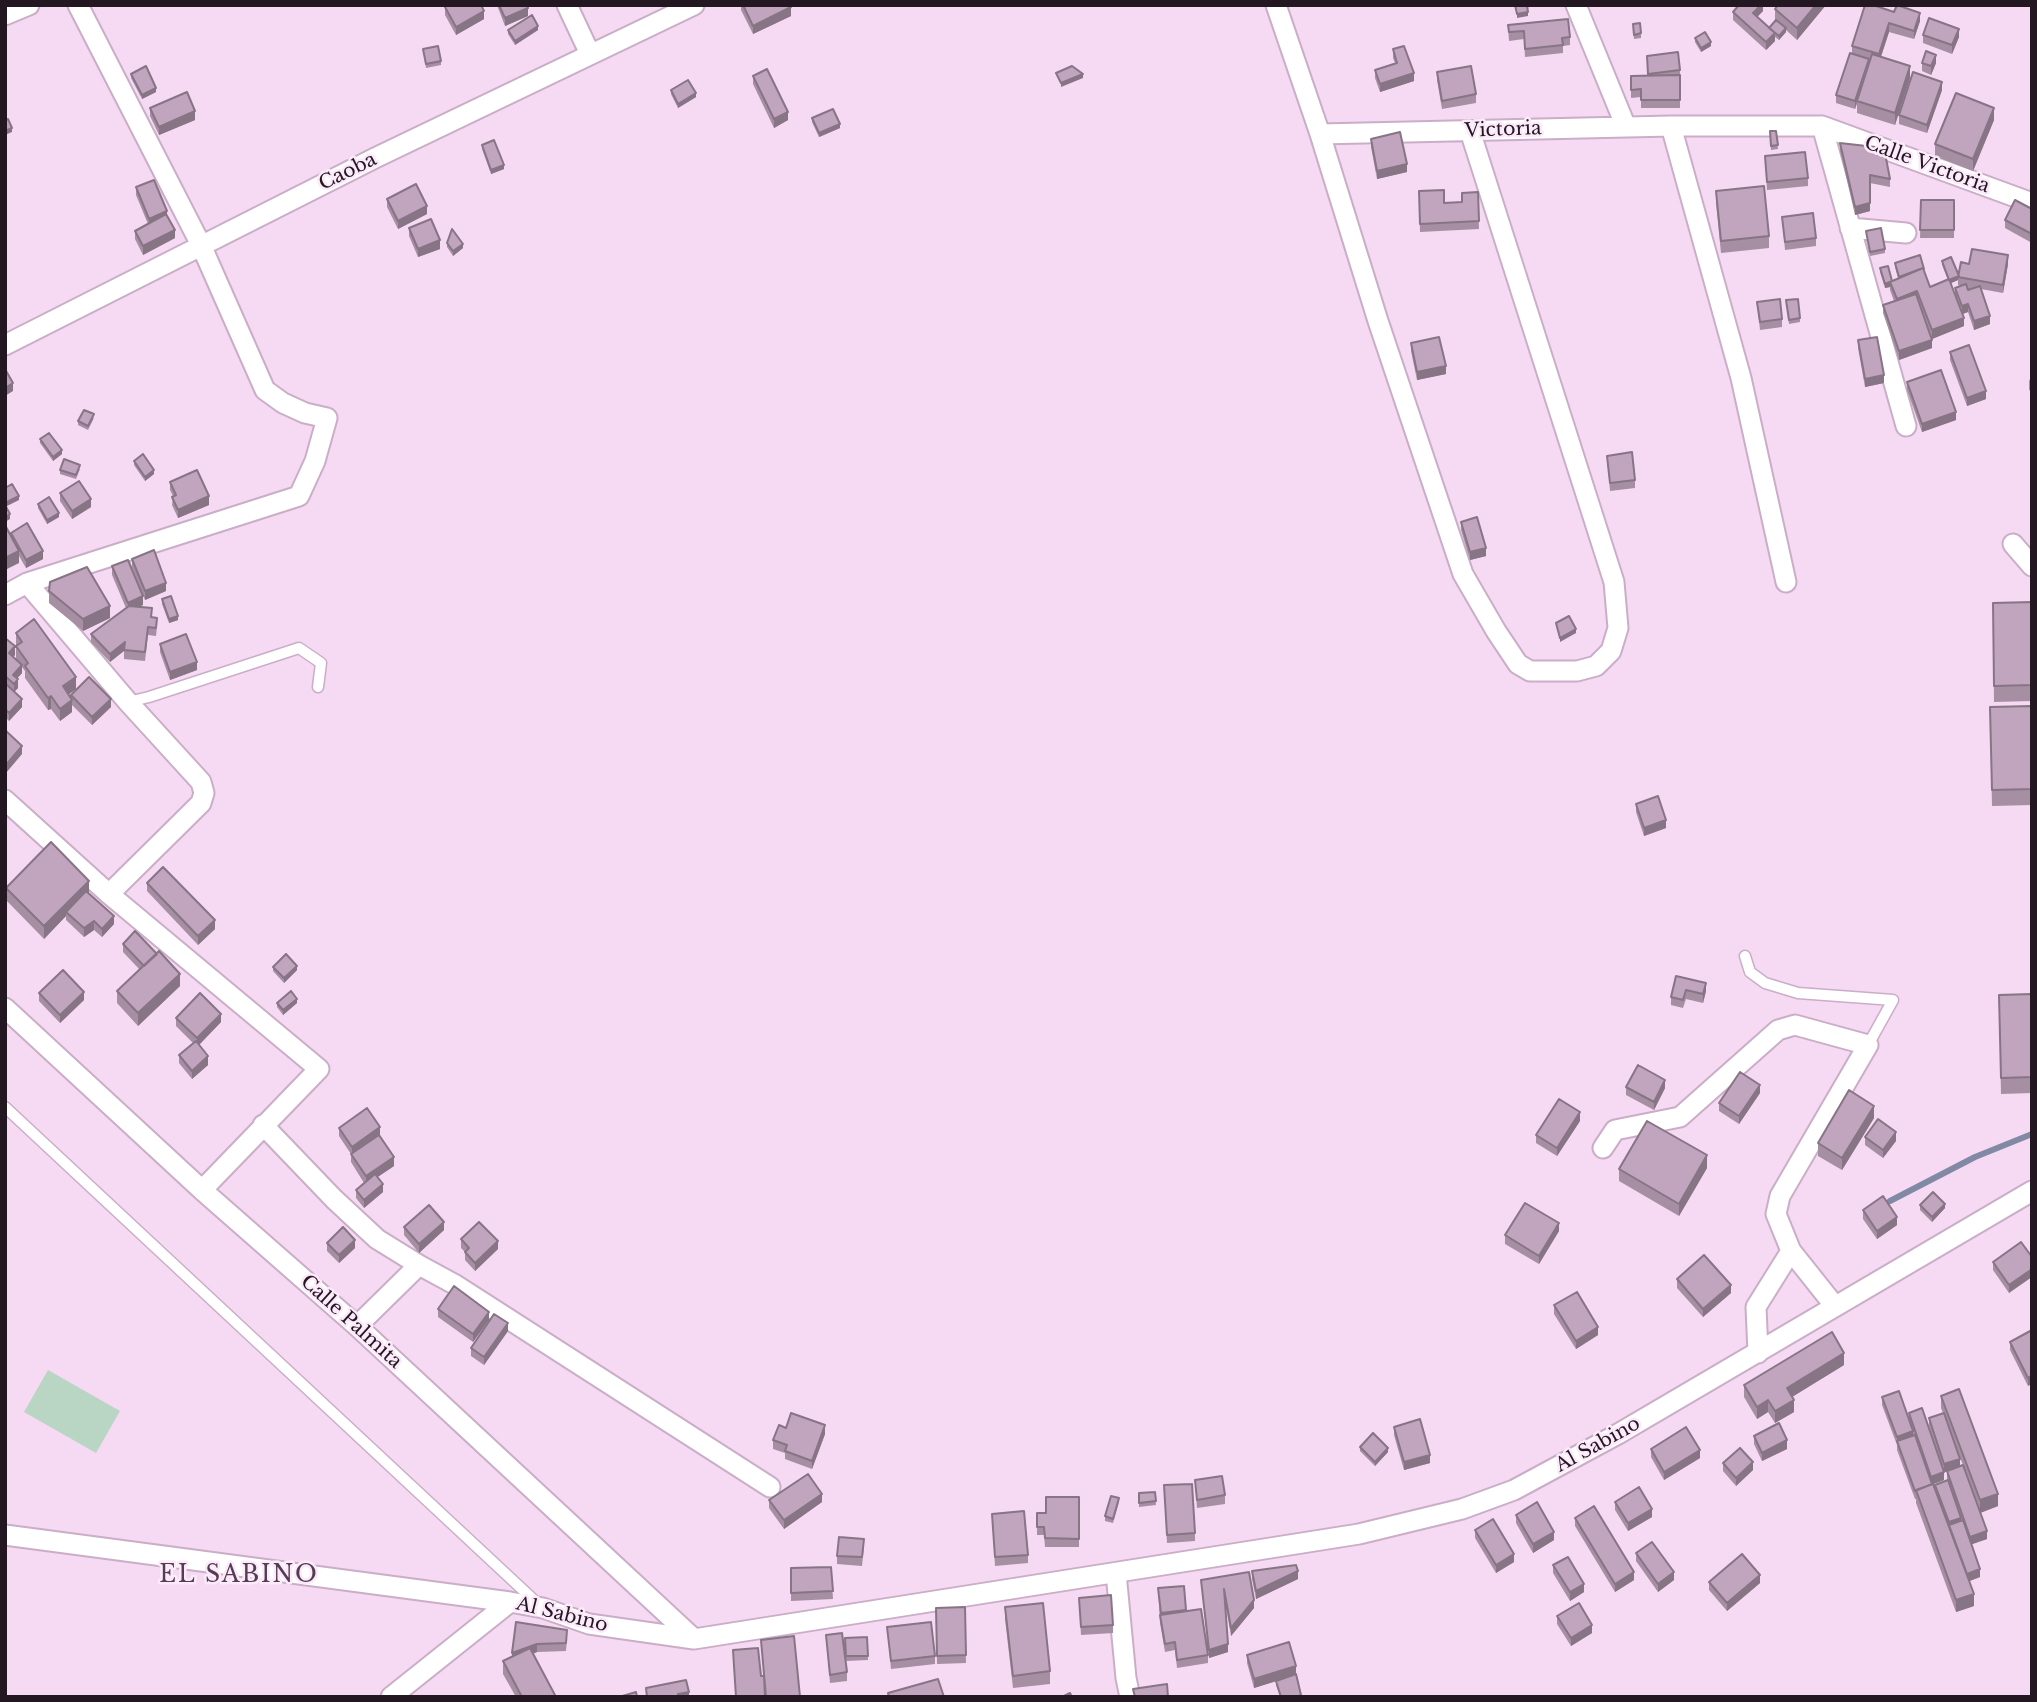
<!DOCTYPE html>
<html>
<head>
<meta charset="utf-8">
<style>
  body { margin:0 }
  #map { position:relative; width:2037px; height:1702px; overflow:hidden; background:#f6d9f3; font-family:"Libre Baskerville",serif }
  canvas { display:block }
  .frame { position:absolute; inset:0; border:7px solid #231822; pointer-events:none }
</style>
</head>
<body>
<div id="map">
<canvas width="2037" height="1702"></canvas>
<div class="frame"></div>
</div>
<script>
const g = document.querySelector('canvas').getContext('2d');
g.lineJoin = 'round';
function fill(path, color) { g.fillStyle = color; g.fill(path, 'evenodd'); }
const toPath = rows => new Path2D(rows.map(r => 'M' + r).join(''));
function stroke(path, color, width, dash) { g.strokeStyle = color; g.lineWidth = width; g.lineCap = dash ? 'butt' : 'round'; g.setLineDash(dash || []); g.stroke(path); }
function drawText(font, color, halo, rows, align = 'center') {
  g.font = font + ' "Libre Baskerville",serif'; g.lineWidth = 5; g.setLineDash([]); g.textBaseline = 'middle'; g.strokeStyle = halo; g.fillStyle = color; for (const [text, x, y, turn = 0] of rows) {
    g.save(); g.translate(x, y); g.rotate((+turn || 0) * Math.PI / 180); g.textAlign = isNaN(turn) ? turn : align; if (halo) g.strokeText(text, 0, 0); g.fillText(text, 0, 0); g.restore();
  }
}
const green = toPath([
  [48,1370,120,1411,96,1453,24,1412]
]);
const stream = toPath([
  [1890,1201,1975,1157,2032,1134]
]);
const lane = toPath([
  [128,702,149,697,299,648,321,663,318,687],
  [1745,956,1750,972,1765,983,1798,993,1893,1000,1868,1045],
  [5,1107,537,1603]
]);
const street = toPath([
  [567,5,590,54],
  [1276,5,1320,134,1671,126,1822,126,2032,203],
  [1576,5,1626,127],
  [5,15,29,5],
  [1671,126,1741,378,1786,582],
  [1822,126,1906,426],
  [1320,134,1378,321,1463,574,1496,631,1518,664,1530,671,1577,671,1596,666,1611,651,1618,628,1614,582,1470,131],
  [1850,228,1906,233],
  [5,345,375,158,694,5],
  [2013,544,2032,566],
  [27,583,128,702,201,782,204,793,201,803,109,894],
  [5,595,27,583,299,496,315,461,327,418,305,413,283,403,265,390,201,245,78,5],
  [5,800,109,894,319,1069,202,1190],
  [5,1008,202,1190,357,1326,694,1639],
  [263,1125,334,1199,377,1239,419,1265],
  [1603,1148,1615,1130,1680,1117,1778,1030,1795,1025,1868,1045,1780,1196,1776,1214,1791,1251,1834,1305],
  [357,1326,419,1265,454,1284,770,1487],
  [1758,1353,1756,1307,1791,1251],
  [5,1535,510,1602,543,1608,589,1624,694,1639,1359,1534,1462,1509,1514,1490,1618,1434,2032,1191],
  [1116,1573,1126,1678,1130,1697],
  [391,1697,510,1602]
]);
const wall = toPath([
  [497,5,527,5,528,16,505,26],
  [741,5,790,5,791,16,753,34,741,10],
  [1763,5,1763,11,1757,17,1769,28,1775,21,1775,9,1778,5,1826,5,1797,40,1786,30,1786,32,1779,40,1775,37,1775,41,1766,50,1733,20,1733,12],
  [1865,5,1920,21,1914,39,1889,32,1881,57,1910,78,1895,125,1857,113,1857,104,1855,109,1836,103,1836,95,1852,54,1852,46],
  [445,7,484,19,456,35,445,15],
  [1508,25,1570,37,1570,45,1563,46,1563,53,1525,57,1524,39,1509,41],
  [1633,28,1641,33,1641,38,1634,39],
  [508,30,538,30,515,45,508,34],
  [1923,35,1959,37,1952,54,1923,43],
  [1695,38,1711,46,1701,52,1695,42],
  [423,49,441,61,441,65,426,68],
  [1393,49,1414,81,1380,92,1375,78,1375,70,1395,63,1393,58],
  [1647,56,1680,70,1680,108,1641,108,1641,97,1631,98,1631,76,1648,76],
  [1922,63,1936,63,1931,75,1922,71],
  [1437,72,1476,94,1476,103,1442,109,1437,80],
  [131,74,156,92,142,99,131,78],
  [753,76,788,120,774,128,753,84],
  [671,90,696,97,678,108,671,94],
  [1942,90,1927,133,1899,124,1899,115],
  [150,108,195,120,159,135,150,116],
  [812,118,840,128,819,137,812,122],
  [1994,120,1973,171,1935,156,1935,144],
  [1770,131,1776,131,1778,149,1771,150],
  [1371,139,1407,172,1377,179,1371,147],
  [1840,143,1890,179,1890,187,1870,183,1870,211,1855,215,1840,151],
  [482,145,504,169,491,174,482,149],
  [1765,156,1808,178,1808,186,1767,190],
  [136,187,167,215,175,238,143,255,135,239,135,231,148,224,136,195],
  [1419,191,1444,203,1462,202,1478,192,1479,229,1420,232],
  [1716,191,1769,236,1769,248,1721,253,1716,203],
  [387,199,427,214,398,229,387,207],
  [1921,200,1954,200,1954,238,1920,238],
  [2032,209,2032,243,2005,228,2005,220],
  [1782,217,1816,238,1816,246,1785,250],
  [409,228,440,249,418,257,409,236],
  [1866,231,1885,249,1885,253,1870,256],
  [447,243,463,248,453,256,447,247],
  [1942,261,1958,276,1969,264,2008,264,2003,293,1981,289,1990,324,1974,330,1968,312,1963,314,1964,326,1932,339,1932,348,1899,360,1883,313,1883,305,1894,301,1890,290,1890,287,1885,288,1880,272,1880,268,1892,281,1898,278,1895,267,1895,263,1924,271,1930,287,1948,280,1942,265],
  [1958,280,1958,285,1961,286,1955,288,1955,295,1951,283],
  [1786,300,1800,318,1800,322,1789,324],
  [1757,302,1782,319,1782,327,1760,330],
  [1858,340,1884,383,1865,387,1858,348],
  [1411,343,1446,374,1417,380,1411,351],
  [1950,352,1986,399,1967,406,1950,360],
  [2032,375,2032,391,2029,390,2029,381],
  [1907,382,1956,420,1922,432,1907,390],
  [94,418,88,430,78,425,78,421],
  [40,439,62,454,53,461,40,443],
  [1607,456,1635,480,1635,488,1610,491],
  [134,461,154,474,145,481,134,465],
  [80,469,76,479,60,474,60,470],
  [170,482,209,505,178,518,172,505,173,496,170,490],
  [60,493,91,507,72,519,60,501],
  [38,504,59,517,47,524,38,508],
  [1461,522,1486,556,1470,560,1461,530],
  [11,535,43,559,26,568,19,556,19,563],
  [132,559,166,591,145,600,132,567],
  [112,566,143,605,138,607,152,617,157,626,156,636,148,635,145,661,124,659,124,651,110,662,91,642,91,634,126,608,112,575],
  [49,591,110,618,83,631,49,603],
  [162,599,178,620,169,623,162,604],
  [2032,602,2032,701,1994,702,1993,603],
  [16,633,76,689,68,694,71,697,71,695,111,707,92,725,72,705,72,712,60,721,51,709,48,710,25,678,25,671,22,667,22,673,17,678,18,688,14,692,22,707,9,721,5,717,5,638,15,655,13,657,18,661,16,659],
  [160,644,197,670,170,680,160,652],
  [2032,706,2032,805,1992,806,1990,707],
  [1636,804,1666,828,1644,836,1636,812],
  [147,883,215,929,198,945,147,891],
  [6,888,89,893,114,924,102,937,94,930,84,937,66,920,66,916,44,939,6,900],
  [123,944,180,986,138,1026,117,1003,117,991,140,970,123,952],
  [273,967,297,970,284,983,273,971],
  [1676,976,1706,991,1703,1003,1686,999,1683,1008,1671,1005,1671,997],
  [39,993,84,1000,60,1023,39,1001],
  [2032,994,2032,1093,2001,1094,1999,995],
  [277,1003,297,1003,283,1015,277,1007],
  [176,1018,221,1022,199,1045,208,1065,192,1079,179,1063,179,1055,193,1043,176,1026],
  [1626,1087,1665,1088,1654,1110,1626,1095],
  [1760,1093,1739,1124,1719,1111,1719,1103],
  [1874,1118,1842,1170,1818,1156,1818,1143],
  [1580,1121,1557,1156,1536,1143,1536,1135],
  [339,1128,380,1135,379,1136,394,1166,377,1177,383,1192,364,1208,356,1198,356,1190,364,1183,351,1162,351,1154,339,1136],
  [1865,1137,1896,1141,1883,1158,1865,1145],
  [1707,1168,1679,1216,1619,1181,1619,1169],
  [1920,1205,1945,1208,1932,1222,1920,1210],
  [1863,1210,1897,1225,1877,1239,1863,1219],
  [404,1227,444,1230,419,1253,404,1235],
  [1559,1231,1539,1264,1505,1244,1505,1235],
  [461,1239,498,1249,475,1271,465,1260,465,1252,461,1248],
  [327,1243,355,1248,339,1263,327,1251],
  [2032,1257,2009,1293,1993,1270,1993,1262],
  [1677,1279,1731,1293,1703,1317,1677,1288],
  [1554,1305,1598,1335,1576,1349,1554,1314],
  [438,1309,489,1320,473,1342,438,1317],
  [2032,1330,2028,1386,2010,1350,2010,1342],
  [508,1331,484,1365,471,1356,471,1348],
  [1844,1365,1792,1397,1794,1412,1775,1423,1768,1412,1757,1419,1744,1397,1744,1385],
  [1941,1396,1998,1506,1980,1513,1987,1539,1971,1544,1980,1577,1969,1581,1974,1606,1956,1612,1916,1503,1916,1499,1915,1499,1897,1450,1897,1445,1882,1405,1882,1397,1909,1420,1909,1413,1944,1480,1933,1484,1935,1490,1935,1485,1947,1480,1947,1472,1944,1472,1929,1426,1929,1418,1943,1413,1941,1408],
  [1952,1438,1963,1465,1960,1466],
  [1394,1427,1430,1463,1404,1470,1394,1435],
  [786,1428,825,1434,812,1469,785,1459,785,1453,773,1449,773,1440],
  [1754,1436,1787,1449,1762,1461,1754,1444],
  [1360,1447,1388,1452,1375,1466,1360,1451],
  [1651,1449,1700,1458,1664,1480,1651,1457],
  [1723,1463,1753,1470,1736,1486,1723,1471],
  [1195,1480,1225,1495,1225,1504,1197,1508],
  [1164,1485,1195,1533,1195,1541,1167,1543],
  [1155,1492,1156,1505,1139,1507,1139,1493],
  [1079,1497,1079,1547,1045,1547,1044,1535,1037,1535,1037,1513,1046,1513],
  [769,1500,822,1502,784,1529,769,1508],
  [1119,1502,1113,1523,1105,1521,1105,1516],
  [1615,1502,1652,1517,1628,1531,1615,1510],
  [992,1514,1028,1555,1028,1563,995,1566],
  [1516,1515,1554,1540,1533,1553,1516,1523],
  [1575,1518,1634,1580,1615,1592,1575,1526],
  [1475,1530,1514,1562,1496,1573,1475,1538],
  [864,1547,862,1566,837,1564,837,1556],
  [1636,1553,1674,1580,1658,1592,1636,1561],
  [1553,1565,1584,1592,1570,1601,1553,1573],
  [831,1567,833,1599,791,1601,791,1568],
  [1252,1571,1298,1579,1256,1599,1252,1579],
  [1201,1580,1254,1608,1231,1636,1225,1602,1228,1652,1209,1658],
  [1709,1582,1760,1583,1727,1611,1709,1590],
  [1184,1586,1186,1611,1208,1655,1208,1663,1177,1668,1175,1650,1165,1652,1160,1623,1158,1588],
  [1079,1598,1113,1625,1113,1633,1081,1635],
  [965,1607,966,1663,937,1664,936,1608],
  [1005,1607,1050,1671,1050,1684,1013,1688,1005,1619],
  [1557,1616,1592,1633,1571,1646,1557,1624],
  [516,1622,567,1639,566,1651,537,1652,533,1654,556,1697,516,1697,503,1674,503,1661,512,1657],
  [887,1627,935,1656,935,1664,891,1669],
  [826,1635,847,1672,847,1681,830,1683],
  [867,1637,868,1660,846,1661,845,1638],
  [1247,1655,1296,1675,1301,1697,1280,1697,1276,1685,1276,1681,1254,1688,1247,1663]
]);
const shadedWall = toPath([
  [1761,5,1763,5,1763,11,1753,21,1753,13],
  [1816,5,1826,5,1797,40,1797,28],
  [791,7,791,16,753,34,753,26],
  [528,8,528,16,505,26,505,18],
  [484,11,484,19,456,35,456,27],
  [1528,12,1528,16,1517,18,1517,14],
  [1920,13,1920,21,1914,39,1914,31],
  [1889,23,1889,32,1879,62,1879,54],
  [538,26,538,30,515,45,515,41],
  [1786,28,1786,32,1779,40,1779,36],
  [1959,29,1959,37,1952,54,1952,45],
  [1775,33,1775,41,1766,50,1766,42],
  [1711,42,1711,46,1701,52,1701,48],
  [1936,55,1936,63,1931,75,1931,66],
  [1869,59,1869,67,1857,101,1855,109,1855,101],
  [1910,66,1910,78,1895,125,1895,113],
  [1414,73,1414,81,1380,92,1380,84],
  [1083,74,1083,78,1061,87,1061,83],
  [1942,82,1942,90,1927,133,1927,125],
  [156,88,156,92,142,99,142,95],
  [696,93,696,97,678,108,678,104],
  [1994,108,1994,120,1973,171,1973,159],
  [195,111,195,120,159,135,159,127],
  [788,112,788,120,774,128,774,119],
  [840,124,840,128,819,137,819,133],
  [12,128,12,132,5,135,5,131],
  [1407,164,1407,172,1377,179,1377,171],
  [504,165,504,169,491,174,491,170],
  [1870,175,1870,211,1855,215,1855,207],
  [427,206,427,214,398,229,398,221],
  [167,211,167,220,149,227,149,219],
  [175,230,175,238,143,255,143,246],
  [440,240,440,249,418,257,418,249],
  [463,244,463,248,453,256,453,251],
  [2008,255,2008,264,2003,293,2003,285],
  [1959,276,1958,280,1949,284,1949,280],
  [1890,282,1890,287,1885,288,1885,284],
  [1917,291,1917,299,1897,307,1897,299],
  [1968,304,1968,312,1962,314,1962,306],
  [1990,316,1990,324,1974,330,1974,321],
  [1964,318,1964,326,1932,339,1932,330],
  [1932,340,1932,348,1899,360,1899,351],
  [1446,366,1446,374,1417,380,1417,372],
  [1884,375,1884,383,1865,387,1865,379],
  [13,383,13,391,5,396,5,388],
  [1986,391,1986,399,1967,406,1967,398],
  [1956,412,1956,420,1922,432,1922,424],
  [62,450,62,454,53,461,53,457],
  [154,470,154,474,145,481,145,477],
  [19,496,19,500,5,507,5,503],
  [209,496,209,505,178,518,178,510],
  [91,499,91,507,72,519,72,511],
  [59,513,59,517,47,524,47,520],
  [10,514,10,519,5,522,5,517],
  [1486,548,1486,556,1470,560,1470,552],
  [19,551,19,563,5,570,5,558],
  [43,551,43,559,26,568,26,560],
  [166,583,166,591,145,600,145,591],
  [143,596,143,605,128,611,128,603],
  [110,606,110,618,83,631,83,619],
  [178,616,178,620,169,623,169,619],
  [1576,629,1576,633,1560,642,1560,638],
  [125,642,125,650,110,662,110,654],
  [15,646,15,655,9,661,9,653],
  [197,662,197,670,170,680,170,672],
  [22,665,22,673,13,683,13,675],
  [76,677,76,689,63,699,63,686],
  [18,679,18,688,14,692,14,684],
  [51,696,51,709,48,710,48,698],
  [22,699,22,707,9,721,9,713],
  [111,699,111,707,92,725,92,717],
  [72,700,72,712,60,721,60,709],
  [22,746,22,754,6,773,6,765],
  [1666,820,1666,828,1644,836,1644,828],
  [89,881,89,893,69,914,66,912,66,916,44,939,44,926],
  [114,916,114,924,102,937,102,929],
  [215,920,215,929,198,945,198,936],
  [94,921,94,930,84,937,84,928],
  [297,966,297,970,284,983,284,978],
  [180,974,180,986,138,1026,138,1013],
  [1706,983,1706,991,1703,1003,1703,994],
  [84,992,84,1000,60,1023,60,1015],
  [297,999,297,1003,283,1015,283,1010],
  [221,1014,221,1022,197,1047,197,1038],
  [208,1056,208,1065,192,1079,192,1071],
  [1665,1080,1665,1088,1654,1110,1654,1102],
  [1760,1085,1760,1093,1739,1124,1739,1116],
  [1874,1106,1874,1118,1842,1170,1842,1158],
  [1580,1112,1580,1121,1557,1156,1557,1148],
  [380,1127,380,1135,352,1155,352,1147],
  [1896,1132,1896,1141,1883,1158,1883,1150],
  [1707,1155,1707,1168,1679,1216,1679,1204],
  [394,1157,394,1166,366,1185,366,1176],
  [383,1184,383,1192,364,1208,364,1200],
  [1945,1204,1945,1208,1932,1222,1932,1217],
  [1897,1217,1897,1225,1877,1239,1877,1231],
  [444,1222,444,1230,419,1253,419,1244],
  [1559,1223,1559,1231,1539,1264,1539,1256],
  [355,1240,355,1248,339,1263,339,1255],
  [498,1241,498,1249,475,1271,475,1263],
  [2032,1269,2032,1277,2009,1293,2009,1285],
  [1731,1285,1731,1293,1703,1317,1703,1309],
  [489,1312,489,1320,473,1342,473,1334],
  [508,1323,508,1331,484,1365,484,1357],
  [1598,1327,1598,1335,1576,1349,1576,1341],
  [1844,1353,1844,1365,1787,1400,1787,1388],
  [2032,1376,2032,1384,2028,1386,2028,1378],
  [1768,1400,1768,1412,1757,1419,1757,1407],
  [1794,1400,1794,1412,1775,1423,1775,1411],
  [825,1425,825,1434,812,1469,812,1461],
  [1913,1431,1913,1439,1897,1441,1897,1445,1897,1437],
  [1787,1440,1787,1449,1762,1461,1762,1453],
  [1388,1448,1388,1452,1375,1466,1375,1462],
  [1700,1450,1700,1458,1664,1480,1664,1472],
  [1430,1455,1430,1463,1404,1470,1404,1462],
  [1960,1459,1960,1467,1944,1472,1944,1464],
  [1753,1462,1753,1470,1736,1486,1736,1478],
  [1944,1472,1944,1480,1931,1485,1931,1477],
  [822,1494,822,1502,784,1529,784,1520],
  [1998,1494,1998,1506,1980,1513,1980,1500],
  [1652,1509,1652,1517,1628,1531,1628,1523],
  [1961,1518,1961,1526,1949,1530,1949,1522],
  [1987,1531,1987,1539,1970,1545,1970,1537],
  [1554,1532,1554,1540,1533,1553,1533,1544],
  [1514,1554,1514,1562,1496,1573,1496,1565],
  [1980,1569,1980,1577,1967,1582,1967,1574],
  [1298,1571,1298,1579,1256,1599,1256,1591],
  [1634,1572,1634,1580,1615,1592,1615,1584],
  [1674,1572,1674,1580,1658,1592,1658,1584],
  [1760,1575,1760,1583,1727,1611,1727,1603],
  [1584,1584,1584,1592,1570,1601,1570,1592],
  [1974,1594,1974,1606,1956,1612,1956,1600],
  [1254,1600,1254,1608,1231,1636,1231,1628],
  [1592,1625,1592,1633,1571,1646,1571,1638],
  [537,1644,537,1652,512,1661,512,1653],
  [1228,1644,1228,1652,1209,1658,1209,1650],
  [1296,1666,1296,1675,1254,1688,1254,1679],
  [689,1692,689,1697,678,1697,678,1694]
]);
const building = toPath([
  [448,5,481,5,484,11,456,27,445,7,448,5],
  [499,5,527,5,528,8,505,18,499,5],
  [743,5,790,5,791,7,753,26,743,5],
  [1515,5,1527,5,1528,12,1517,14,1515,5],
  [1739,5,1761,5,1753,13,1775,33,1766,42,1733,12,1739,5],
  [1778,5,1816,5,1797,28,1775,9,1778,5],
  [1865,5,1873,5,1894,12,1897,5,1920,13,1914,31,1889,23,1879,54,1852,46,1865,5],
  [532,15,538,26,515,41,508,30,532,15],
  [1929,18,1959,29,1952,45,1923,35,1929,18],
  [1568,19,1570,37,1562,38,1563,45,1525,49,1524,31,1509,32,1508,25,1568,19],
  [1776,20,1786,28,1779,36,1769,28,1776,20],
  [1640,23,1641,33,1634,35,1633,24,1640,23],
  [1705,32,1711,42,1701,48,1695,38,1705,32],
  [438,46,441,61,426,64,423,49,438,46],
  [1404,46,1414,73,1380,84,1375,70,1397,63,1393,49,1404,46],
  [1926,51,1936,55,1931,66,1922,63,1926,51],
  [1678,52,1680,70,1648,74,1647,56,1678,52],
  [1850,53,1869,59,1855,101,1836,95,1850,53],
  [1872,54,1910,66,1895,113,1857,101,1872,54],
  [146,66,156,88,142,95,131,74,146,66],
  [1072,66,1083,74,1061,83,1056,73,1072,66],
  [1471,66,1476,94,1442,101,1437,72,1471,66],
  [767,69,788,112,774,119,753,76,767,69],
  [1913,72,1942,82,1927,125,1899,115,1913,72],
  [1680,75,1680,100,1641,100,1641,89,1631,90,1631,76,1680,75],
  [688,80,696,93,678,104,671,90,688,80],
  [187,92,195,111,159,127,150,108,187,92],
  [1956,93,1994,108,1973,159,1935,144,1956,93],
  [833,109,840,124,819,133,812,118,833,109],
  [8,119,12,128,5,131,5,121,8,119],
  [1770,131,1776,131,1778,145,1771,146,1770,131],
  [1400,132,1407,164,1377,171,1371,139,1400,132],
  [494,140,504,165,491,170,482,145,494,140],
  [1840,143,1884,148,1890,179,1870,175,1870,203,1855,207,1840,143],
  [1805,152,1808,178,1767,182,1765,156,1805,152],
  [154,180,167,211,149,219,136,187,154,180],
  [416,184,427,206,398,221,387,199,416,184],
  [1764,186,1769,236,1721,241,1716,191,1764,186],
  [1444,190,1444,203,1462,202,1462,193,1478,192,1479,221,1420,224,1419,191,1444,190],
  [1921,200,1954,200,1954,230,1920,230,1921,200],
  [2015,200,2032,209,2032,234,2005,220,2015,200],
  [1813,213,1816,238,1785,242,1782,217,1813,213],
  [166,214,175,230,143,246,135,231,166,214],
  [431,219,440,240,418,249,409,228,431,219],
  [1881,228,1885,249,1870,252,1866,231,1881,228],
  [452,229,463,244,453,251,447,243,452,229],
  [1972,249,2008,255,2003,285,1958,277,1961,262,1969,264,1972,249],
  [1920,255,1924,269,1923,268,1899,277,1895,263,1920,255],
  [1951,257,1959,276,1949,280,1942,261,1951,257],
  [1888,266,1892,281,1885,284,1880,268,1888,266],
  [1923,268,1930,287,1949,279,1964,318,1932,330,1917,291,1897,299,1890,282,1923,268],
  [1966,284,1968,290,1980,286,1990,316,1974,321,1968,304,1962,306,1955,288,1966,284],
  [1916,294,1932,340,1899,351,1883,305,1916,294],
  [1780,299,1782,319,1760,322,1757,302,1780,299],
  [1798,299,1800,318,1789,320,1786,300,1798,299],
  [1439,337,1446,366,1417,372,1411,343,1439,337],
  [1877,337,1884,375,1865,379,1858,340,1877,337],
  [1969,345,1986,391,1967,398,1950,352,1969,345],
  [5,369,13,383,5,388,5,369],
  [1941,370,1956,412,1922,424,1907,382,1941,370],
  [84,410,94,414,88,426,78,421,84,410],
  [49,433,62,450,53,457,40,439,49,433],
  [1632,452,1635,480,1610,483,1607,456,1632,452],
  [143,454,154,470,145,477,134,461,143,454],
  [64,459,80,465,76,475,60,470,64,459],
  [197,470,209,496,178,510,172,497,176,495,170,482,197,470],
  [79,481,91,499,72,511,60,493,79,481],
  [12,484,19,496,5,503,5,488,12,484],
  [49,497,59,513,47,520,38,504,49,497],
  [5,505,10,514,5,517,5,505],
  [1477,517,1486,548,1470,552,1461,522,1477,517],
  [27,523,43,551,26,560,11,533,27,523],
  [5,525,19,551,5,558,5,525],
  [154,550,166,583,145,591,132,559,154,550],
  [128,560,143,596,128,603,112,566,128,560],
  [87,567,110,606,83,619,49,591,50,582,87,567],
  [171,596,178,616,169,619,162,599,171,596],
  [2032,602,2032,685,1994,686,1993,603,2032,602],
  [129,606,152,608,151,617,157,618,156,628,148,627,145,652,124,650,125,642,110,654,91,634,129,606],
  [1569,616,1576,629,1560,638,1556,623,1569,616],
  [34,619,76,677,63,686,72,700,60,709,51,696,48,698,25,666,28,663,16,646,22,642,16,633,34,619],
  [186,634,197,662,170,672,160,644,186,634],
  [5,638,15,646,9,653,22,665,13,675,18,679,14,684,5,676,5,638],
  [89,677,111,699,92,717,71,695,89,677],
  [5,683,22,699,9,713,5,709,5,683],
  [2032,706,2032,789,1992,790,1990,707,2032,706],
  [5,730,22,746,6,765,5,764,5,730],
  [1658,796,1666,820,1644,828,1636,804,1658,796],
  [51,842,89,881,44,926,6,888,51,842],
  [163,867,215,920,198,936,147,883,163,867],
  [86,891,114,916,102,929,94,921,84,928,66,912,86,891],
  [135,931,157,954,144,966,123,944,135,931],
  [159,951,180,974,138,1013,117,991,159,951],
  [286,954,297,966,284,978,273,967,286,954],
  [63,970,84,992,60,1015,39,993,63,970],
  [1676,976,1706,983,1703,994,1686,990,1683,1000,1671,997,1676,976],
  [291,991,297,999,283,1010,277,1003,291,991],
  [200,993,221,1014,197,1038,176,1018,200,993],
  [2032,994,2032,1077,2001,1078,1999,995,2032,994],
  [196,1041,208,1056,192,1071,179,1055,196,1041],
  [1638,1065,1665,1080,1654,1102,1626,1087,1638,1065],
  [1740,1072,1760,1085,1739,1116,1719,1103,1740,1072],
  [1849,1090,1874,1106,1842,1158,1818,1143,1849,1090],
  [1559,1099,1580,1112,1557,1148,1536,1135,1559,1099],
  [367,1108,380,1127,352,1147,339,1128,367,1108],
  [1878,1119,1896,1132,1883,1150,1865,1137,1878,1119],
  [1647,1121,1707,1155,1679,1204,1619,1169,1647,1121],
  [379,1135,394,1157,366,1176,351,1154,379,1135],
  [375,1174,383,1184,364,1200,356,1190,375,1174],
  [1933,1192,1945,1204,1932,1217,1920,1205,1933,1192],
  [1883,1196,1897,1217,1877,1231,1863,1210,1883,1196],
  [1525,1203,1559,1223,1539,1256,1505,1235,1525,1203],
  [429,1205,444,1222,419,1244,404,1227,429,1205],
  [479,1222,498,1241,475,1263,465,1252,469,1248,461,1239,479,1222],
  [343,1227,355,1240,339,1255,327,1243,343,1227],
  [2021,1242,2032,1257,2032,1269,2009,1285,1993,1262,2021,1242],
  [1704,1255,1731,1285,1703,1309,1677,1279,1704,1255],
  [454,1286,489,1312,473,1334,438,1309,454,1286],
  [1577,1292,1598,1327,1576,1341,1554,1305,1577,1292],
  [494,1314,508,1323,484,1357,471,1348,494,1314],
  [2032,1330,2032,1376,2028,1378,2010,1342,2032,1330],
  [1832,1332,1844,1353,1787,1388,1794,1400,1775,1411,1768,1400,1757,1407,1744,1385,1832,1332],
  [1959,1389,1998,1494,1980,1500,1941,1396,1959,1389],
  [1899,1391,1913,1431,1897,1437,1882,1397,1899,1391],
  [1922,1408,1944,1472,1931,1477,1909,1413,1922,1408],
  [791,1413,825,1425,812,1461,785,1451,787,1445,773,1440,779,1425,786,1428,791,1413],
  [1944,1413,1960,1459,1944,1464,1929,1418,1944,1413],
  [1420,1419,1430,1455,1404,1462,1394,1427,1420,1419],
  [1779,1423,1787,1440,1762,1453,1754,1436,1779,1423],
  [1686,1427,1700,1450,1664,1472,1651,1449,1686,1427],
  [1373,1433,1388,1448,1375,1462,1360,1447,1373,1433],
  [1915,1435,1932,1484,1915,1491,1897,1441,1915,1435],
  [1740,1448,1753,1462,1736,1478,1723,1463,1740,1448],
  [1963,1465,1987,1531,1970,1537,1947,1471,1963,1465],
  [808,1474,822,1494,784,1520,769,1500,808,1474],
  [1222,1476,1225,1495,1197,1500,1195,1480,1222,1476],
  [1948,1480,1961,1518,1949,1522,1935,1485,1948,1480],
  [1192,1484,1195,1533,1167,1535,1164,1485,1192,1484],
  [1933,1484,1974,1594,1956,1600,1916,1490,1933,1484],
  [1639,1487,1652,1509,1628,1523,1615,1502,1639,1487],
  [1155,1492,1156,1501,1139,1503,1139,1493,1155,1492],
  [1111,1496,1119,1498,1113,1519,1105,1516,1111,1496],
  [1046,1497,1079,1497,1079,1539,1045,1538,1044,1527,1037,1527,1037,1513,1046,1513,1046,1497],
  [1537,1502,1554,1532,1533,1544,1516,1515,1537,1502],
  [1594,1506,1634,1572,1615,1584,1575,1518,1594,1506],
  [1024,1511,1028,1555,995,1557,992,1514,1024,1511],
  [1493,1519,1514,1554,1496,1565,1475,1530,1493,1519],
  [1963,1520,1980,1569,1967,1574,1949,1525,1963,1520],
  [839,1537,864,1539,862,1557,837,1556,839,1537],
  [1652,1542,1674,1572,1658,1584,1636,1553,1652,1542],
  [1742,1554,1760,1575,1727,1603,1709,1582,1742,1554],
  [1568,1557,1584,1584,1570,1592,1553,1565,1568,1557],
  [1296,1565,1298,1571,1256,1591,1252,1571,1296,1565],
  [831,1567,833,1591,791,1593,791,1568,831,1567],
  [1249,1572,1254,1600,1231,1628,1224,1589,1228,1644,1209,1650,1201,1580,1249,1572],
  [1184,1586,1186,1610,1161,1613,1158,1588,1184,1586],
  [1111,1595,1113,1625,1081,1627,1079,1598,1111,1595],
  [1043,1603,1050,1671,1013,1676,1005,1607,1043,1603],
  [1579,1603,1592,1625,1571,1638,1557,1616,1579,1603],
  [965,1607,966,1655,937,1656,936,1608,965,1607],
  [1201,1609,1208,1655,1177,1660,1175,1642,1165,1644,1160,1615,1201,1609],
  [516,1622,567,1630,566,1643,537,1644,512,1653,516,1622],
  [931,1622,935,1656,891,1661,887,1627,931,1622],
  [842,1633,847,1672,830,1675,826,1635,842,1633],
  [794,1636,800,1697,766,1697,761,1640,794,1636],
  [867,1637,868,1656,846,1656,845,1638,867,1637],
  [1289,1642,1296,1666,1254,1679,1247,1655,1289,1642],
  [530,1648,556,1697,522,1697,503,1661,530,1648],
  [758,1648,761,1676,764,1676,765,1697,736,1697,733,1650,758,1648],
  [1296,1674,1301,1695,1295,1697,1281,1697,1276,1681,1296,1674],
  [938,1679,944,1697,889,1697,888,1693,938,1679],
  [686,1680,689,1692,678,1694,678,1697,647,1697,646,1688,686,1680],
  [1167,1684,1168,1697,1135,1697,1133,1689,1167,1684],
  [636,1692,637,1697,619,1697,636,1692],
  [1070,1693,1072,1697,1062,1697,1070,1693]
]);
const streetNames = [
  ["Victoria",1503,130,-2],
  ["Calle Victoria",1927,165,20],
  ["Caoba",348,172,-26],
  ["Calle Palmita",351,1322,42],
  ["Al Sabino",1598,1445,-29],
  ["Al Sabino",562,1615,14]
];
const quarterNames = [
  ["EL SABINO",239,1576]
];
fill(green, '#b8d6c3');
stroke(stream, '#8189a4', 6);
stroke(lane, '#caaec7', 13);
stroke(street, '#caaec7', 23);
stroke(lane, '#fff', 10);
stroke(street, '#fff', 19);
fill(wall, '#a68ea3');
fill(shadedWall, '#877485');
fill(building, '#c1a5be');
stroke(building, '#877485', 2);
drawText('19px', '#231822', '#fceafa', streetNames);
g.letterSpacing = '2px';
drawText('23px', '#543d52', '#fceafa', quarterNames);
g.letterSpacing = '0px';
</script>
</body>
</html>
